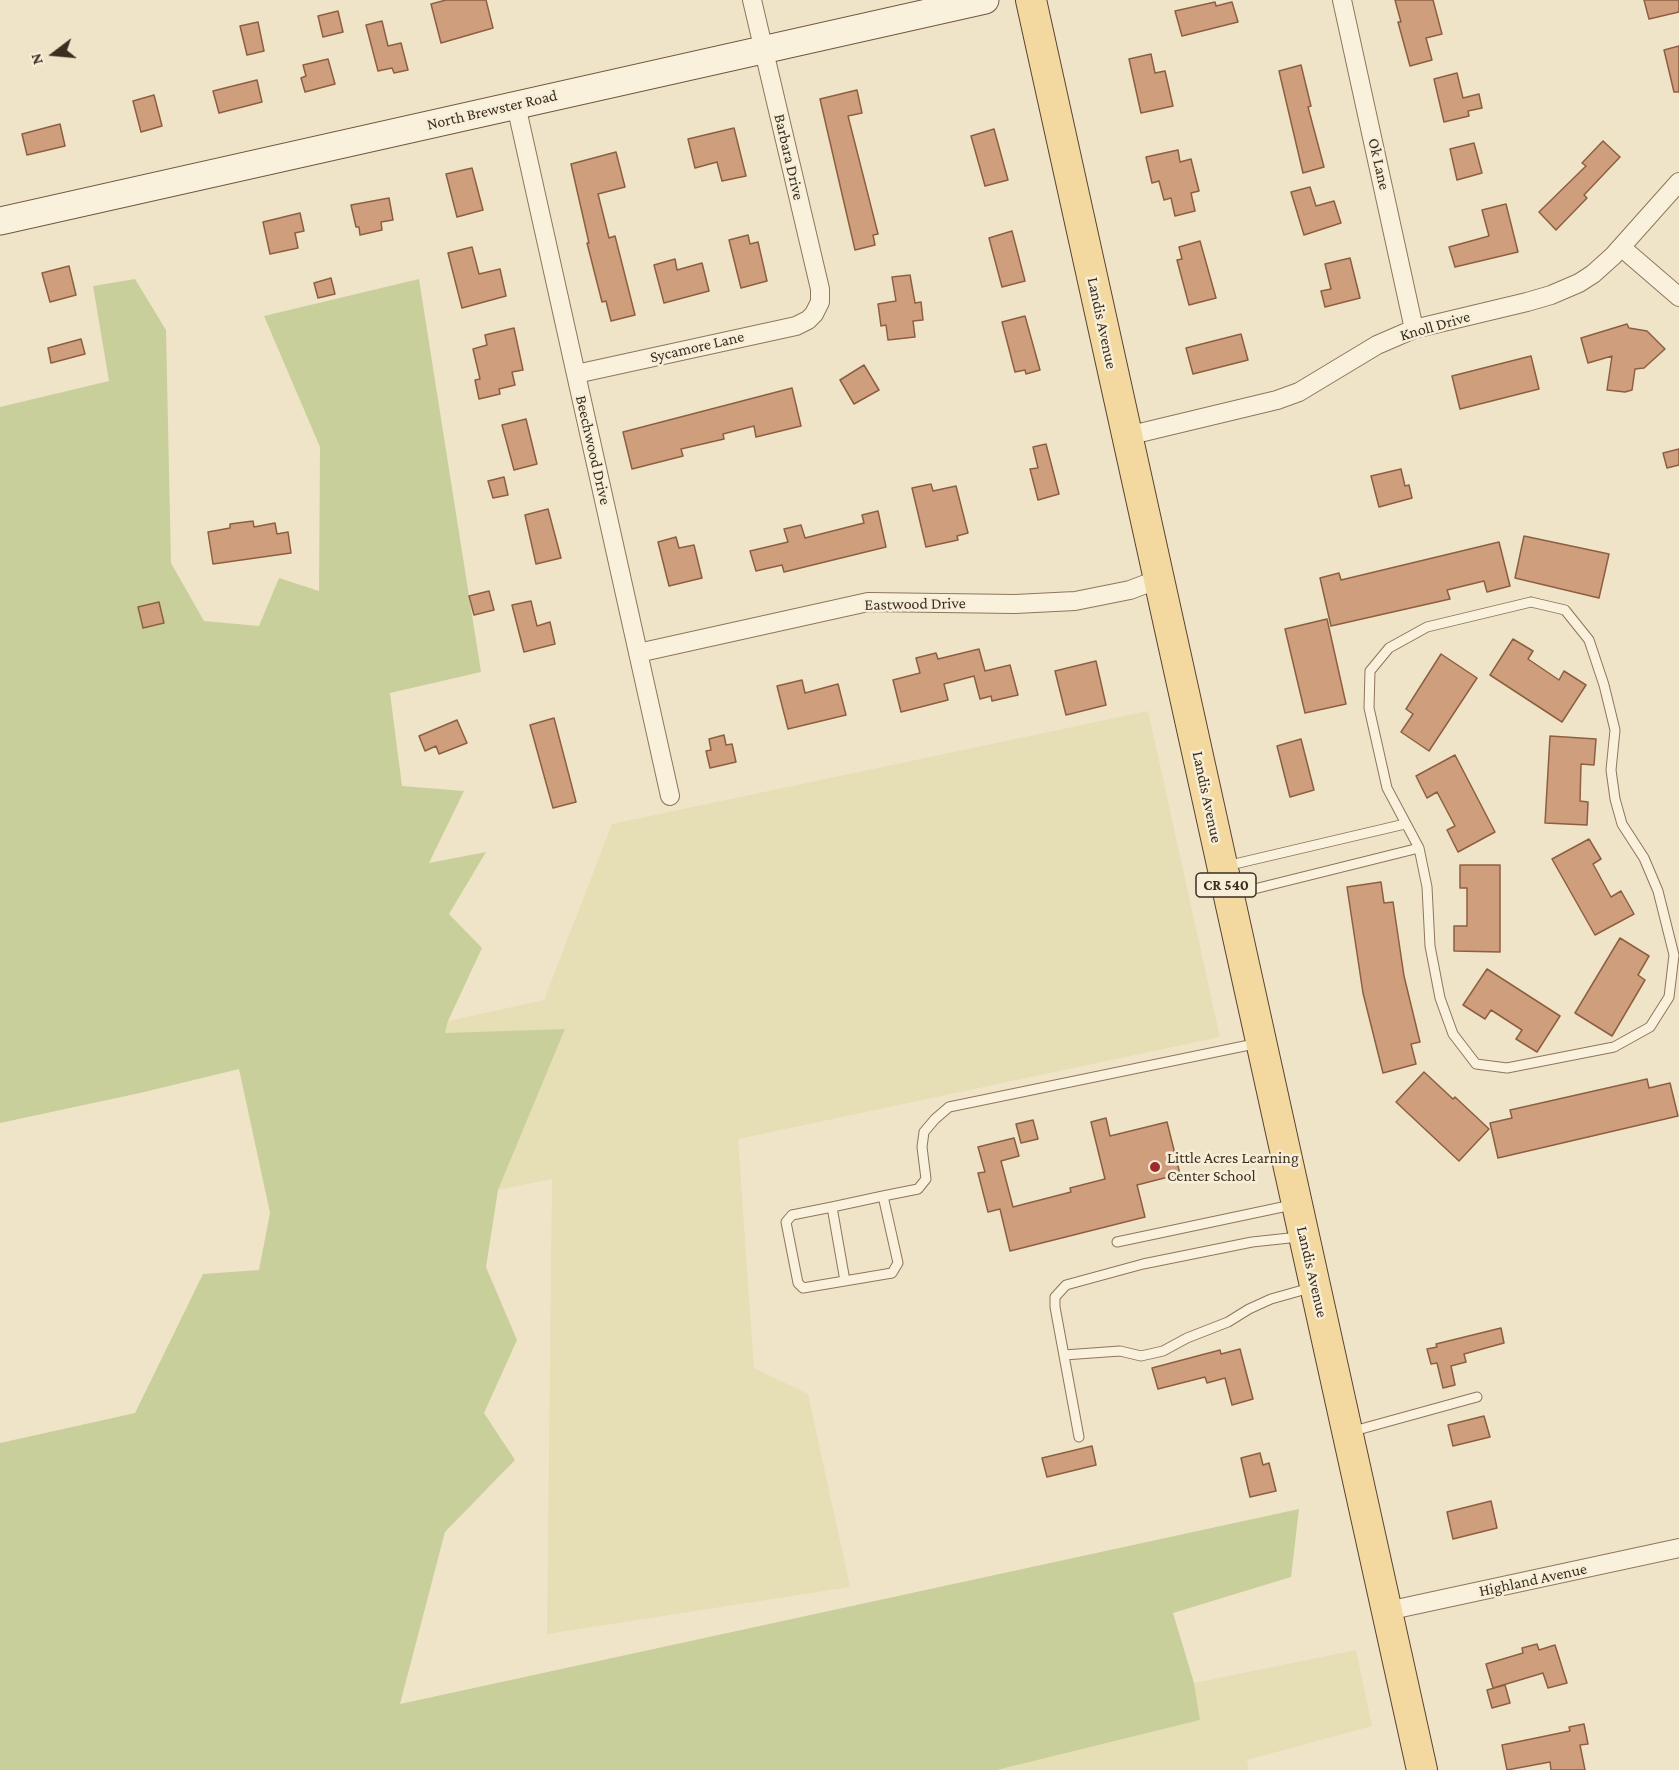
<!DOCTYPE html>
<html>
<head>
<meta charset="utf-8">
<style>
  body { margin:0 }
  #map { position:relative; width:1679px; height:1770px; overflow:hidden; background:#f0e4c8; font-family:"Crimson Pro",serif }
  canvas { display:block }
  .north { position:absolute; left:24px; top:24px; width:60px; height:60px; -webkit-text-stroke:4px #f7eed8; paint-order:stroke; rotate:254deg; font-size:16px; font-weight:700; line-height:24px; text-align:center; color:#3d2e20 }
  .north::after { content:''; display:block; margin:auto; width:21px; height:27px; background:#3d2e20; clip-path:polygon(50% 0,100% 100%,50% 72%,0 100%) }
</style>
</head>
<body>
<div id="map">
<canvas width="1679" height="1770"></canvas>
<div class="north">N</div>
</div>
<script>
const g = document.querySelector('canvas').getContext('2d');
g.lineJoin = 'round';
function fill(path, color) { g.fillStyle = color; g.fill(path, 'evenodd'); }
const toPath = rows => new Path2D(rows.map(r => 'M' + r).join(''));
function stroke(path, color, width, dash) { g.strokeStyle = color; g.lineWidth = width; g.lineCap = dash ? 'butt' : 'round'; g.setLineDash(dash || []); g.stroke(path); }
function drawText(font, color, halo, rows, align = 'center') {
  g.font = font + ' "Crimson Pro",serif'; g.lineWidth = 5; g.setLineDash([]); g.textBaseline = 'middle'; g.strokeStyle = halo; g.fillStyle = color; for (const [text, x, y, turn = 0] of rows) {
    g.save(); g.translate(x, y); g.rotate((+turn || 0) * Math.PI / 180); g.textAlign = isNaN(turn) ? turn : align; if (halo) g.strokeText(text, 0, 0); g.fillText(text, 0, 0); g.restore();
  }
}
const farmland = toPath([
  [1148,711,1220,1037,738,1139,754,1368,808,1394,850,1587,547,1634,552,1179,498,1190,565,1029,445,1034,448,1021,544,1000,612,824],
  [1356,1650,1372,1726,1247,1760,1249,1770,997,1770,1200,1720,1194,1683]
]);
const green = toPath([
  [135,279,166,330,171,563,204,621,259,626,279,578,319,591,320,447,264,316,419,279,481,672,390,693,402,786,464,791,429,863,486,852,449,914,482,948,448,1021,445,1033,565,1029,498,1190,486,1267,517,1340,484,1413,515,1460,445,1532,400,1704,1299,1509,1291,1577,1173,1613,1194,1683,1200,1720,997,1770,0,1770,0,1443,135,1413,203,1274,259,1270,270,1213,239,1069,140,1093,0,1123,0,407,109,381,93,286]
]);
const building = toPath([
  [446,0,486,0,493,28,441,43,431,4,446,0],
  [1395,0,1433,0,1442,34,1426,38,1432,60,1410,66,1398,22,1401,22,1395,0],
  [1644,0,1679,0,1679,12,1649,19,1644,0],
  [1215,2,1216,6,1232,2,1238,22,1182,36,1175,11,1215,2],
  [338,11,343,32,323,37,318,16,338,11],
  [382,21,388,46,401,43,408,70,394,73,392,68,378,71,366,25,382,21],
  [258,22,264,51,247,55,240,26,258,22],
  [1679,46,1679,92,1674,92,1664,50,1679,46],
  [1151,54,1155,73,1165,71,1173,106,1141,113,1129,59,1151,54],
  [328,59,335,84,305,92,301,78,306,76,303,65,328,59],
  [1301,65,1311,106,1308,107,1324,167,1303,173,1279,71,1301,65],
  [1457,73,1463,98,1479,94,1482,108,1468,111,1469,116,1444,122,1434,79,1457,73],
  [257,80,262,102,219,113,213,91,257,80],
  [857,90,862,113,848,116,878,234,873,235,875,245,855,250,820,99,857,90],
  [154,95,162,126,141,132,133,101,154,95],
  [60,124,65,146,27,155,22,134,60,124],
  [734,128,746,176,722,181,717,162,695,168,688,139,734,128],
  [994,129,1008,180,985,186,971,136,994,129],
  [1603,141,1620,157,1584,195,1587,198,1556,230,1539,212,1586,166,1582,163,1603,141],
  [1474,143,1482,173,1457,180,1450,149,1474,143],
  [1178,150,1180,162,1191,159,1199,191,1191,193,1195,211,1175,216,1171,198,1164,200,1159,181,1152,183,1146,157,1178,150],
  [616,152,625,187,598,194,609,238,615,236,635,315,611,321,606,301,602,302,587,243,589,243,571,164,616,152],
  [472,168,483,210,457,217,446,174,472,168],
  [1310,187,1316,206,1334,201,1341,223,1304,235,1291,192,1310,187],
  [389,198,393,220,381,222,382,230,360,235,359,227,356,227,351,205,389,198],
  [1506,204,1518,252,1455,267,1449,247,1489,236,1482,210,1506,204],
  [300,213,304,231,295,233,298,248,270,254,263,222,300,213],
  [1012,231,1025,281,1002,287,989,238,1012,231],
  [748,235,750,244,758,242,767,281,741,288,729,240,748,235],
  [1200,241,1216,298,1189,305,1177,260,1182,259,1179,247,1200,241],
  [472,247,479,274,500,269,506,296,462,308,448,253,472,247],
  [1350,258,1360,298,1325,307,1321,291,1331,289,1325,264,1350,258],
  [675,259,677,270,702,263,709,291,664,303,654,265,675,259],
  [69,266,76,295,50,302,42,273,69,266],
  [910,275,915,303,921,302,923,320,913,321,915,337,888,340,886,325,881,326,878,304,896,301,892,277,910,275],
  [331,278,335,294,318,298,314,283,331,278],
  [1025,316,1040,370,1026,374,1025,370,1015,372,1002,322,1025,316],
  [1627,324,1629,328,1647,331,1665,349,1644,368,1635,369,1632,390,1625,392,1607,390,1612,356,1588,363,1581,338,1627,324],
  [514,328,523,370,512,372,515,385,499,389,500,394,479,399,475,380,480,379,473,349,487,345,485,335,514,328],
  [1241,334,1248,360,1193,374,1186,348,1241,334],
  [81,339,85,354,51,363,48,348,81,339],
  [1531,356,1539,389,1460,409,1452,376,1531,356],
  [864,365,879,390,854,404,840,380,864,365],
  [792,388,801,426,756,437,754,426,723,434,724,439,681,449,683,456,632,469,623,432,792,388],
  [526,419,537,464,514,470,502,425,526,419],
  [1046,444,1059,494,1038,500,1030,469,1038,468,1033,447,1046,444],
  [1679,449,1679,465,1667,468,1663,453,1679,449],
  [1401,469,1405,486,1409,485,1412,498,1379,507,1371,476,1401,469],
  [504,477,508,495,493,498,488,481,504,477],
  [931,484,933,491,956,486,968,533,957,536,958,540,926,547,912,488,931,484],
  [548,509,561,558,536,564,525,515,548,509],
  [878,511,886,547,784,572,782,565,756,571,750,551,788,542,784,529,801,525,805,538,864,523,862,515,878,511],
  [253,521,254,527,275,523,277,534,288,532,291,553,213,564,208,532,230,528,230,524,253,521],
  [1524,536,1609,554,1599,598,1515,578,1524,536],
  [676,537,679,548,694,545,702,578,669,586,658,542,676,537],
  [1499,542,1510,586,1487,592,1484,581,1447,590,1450,599,1331,626,1320,578,1339,573,1341,580,1499,542],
  [489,591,494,610,474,615,469,596,489,591],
  [531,601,537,626,550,622,555,644,524,652,512,605,531,601],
  [159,602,164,623,143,628,138,607,159,602],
  [1327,619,1346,704,1305,713,1285,629,1327,619],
  [1513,639,1533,651,1528,659,1559,680,1564,671,1586,685,1562,722,1490,675,1513,639],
  [979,649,985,671,1010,665,1018,695,992,701,991,696,980,699,974,676,944,684,948,700,901,712,893,680,920,673,916,658,936,653,938,659,979,649],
  [1441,654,1477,678,1429,751,1401,732,1413,714,1406,709,1441,654],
  [1096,661,1106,705,1066,715,1055,671,1096,661],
  [802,680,805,693,838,684,846,715,788,729,777,686,802,680],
  [554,718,576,802,553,808,530,725,554,718],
  [457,720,467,743,439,754,436,746,425,751,419,736,457,720],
  [724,735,726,745,732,744,736,762,710,768,706,751,711,750,709,739,724,735],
  [1550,736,1596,739,1594,765,1581,764,1580,801,1588,802,1587,825,1545,823,1550,736],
  [1301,739,1314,790,1290,797,1277,746,1301,739],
  [1455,755,1495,832,1458,852,1447,830,1455,826,1437,792,1427,798,1416,776,1455,755],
  [1589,839,1601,859,1593,864,1611,897,1621,891,1634,914,1595,935,1552,859,1589,839],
  [1460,865,1500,865,1500,952,1454,951,1454,926,1467,926,1467,888,1460,888,1460,865],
  [1381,882,1384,903,1393,902,1404,976,1420,1042,1411,1044,1416,1064,1383,1073,1363,993,1347,887,1381,882],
  [1620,938,1649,956,1638,975,1645,980,1612,1036,1575,1013,1620,938],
  [1487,969,1560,1016,1537,1052,1516,1039,1522,1030,1491,1010,1485,1019,1463,1005,1487,969],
  [1424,1072,1453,1099,1455,1097,1489,1129,1459,1161,1396,1102,1424,1072],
  [1647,1079,1649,1088,1670,1083,1678,1116,1498,1158,1490,1123,1512,1118,1510,1110,1647,1079],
  [1106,1118,1110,1136,1167,1122,1180,1174,1137,1185,1145,1217,1010,1251,1000,1209,988,1212,978,1173,985,1172,978,1147,1014,1138,1019,1156,1001,1161,1013,1207,1071,1192,1070,1188,1105,1179,1091,1122,1106,1118],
  [1033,1120,1038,1139,1021,1143,1016,1124,1033,1120],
  [1501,1328,1504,1343,1464,1354,1466,1362,1451,1366,1455,1385,1443,1388,1437,1363,1431,1364,1427,1349,1437,1347,1436,1344,1501,1328],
  [1240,1349,1253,1399,1232,1405,1225,1378,1207,1383,1205,1377,1158,1389,1152,1368,1220,1350,1221,1354,1240,1349],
  [1484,1416,1490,1437,1453,1446,1448,1425,1484,1416],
  [1092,1446,1096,1465,1047,1477,1042,1458,1092,1446],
  [1260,1453,1263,1465,1269,1463,1276,1491,1250,1497,1241,1458,1260,1453],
  [1491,1501,1497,1528,1453,1539,1447,1512,1491,1501],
  [1537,1644,1539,1650,1555,1645,1567,1683,1548,1688,1543,1673,1493,1688,1486,1664,1523,1653,1522,1648,1537,1644],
  [1505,1685,1510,1703,1492,1708,1487,1690,1505,1685],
  [1584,1724,1588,1744,1580,1745,1585,1770,1551,1770,1550,1762,1507,1770,1502,1745,1570,1731,1569,1727,1584,1724]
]);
const service = toPath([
  [1531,602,1565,610,1589,640,1604,685,1615,730,1611,770,1615,799,1622,824,1644,858,1658,891,1674,955,1669,997,1650,1027,1614,1047,1507,1068,1476,1064,1453,1034,1440,998,1430,946,1427,887,1419,848,1387,788,1369,708,1370,671,1389,648,1427,627,1531,602],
  [1226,866,1405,824],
  [1234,894,1419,848],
  [883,1196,898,1263,892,1273,803,1288,798,1283,786,1222,792,1215,832,1207,883,1196,918,1189,926,1179,922,1147,924,1132,935,1119,949,1107,1259,1043],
  [832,1207,845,1281],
  [1117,1242,1292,1205],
  [1064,1355,1120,1351,1141,1356,1163,1351,1187,1338,1228,1322,1249,1309,1271,1299,1310,1288],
  [1350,1432,1477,1397],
  [1079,1437,1055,1307,1055,1297,1066,1285,1143,1264,1252,1242,1299,1237]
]);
const minor = toPath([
  [1342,0,1414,329],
  [516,105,670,796],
  [1621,247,1679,297],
  [576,374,796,326,808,320,814,314,820,302,820,289,752,0],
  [1127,436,1277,400,1299,392,1377,345,1414,329,1527,302,1551,295,1579,283,1593,274,1613,256,1679,182],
  [638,653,868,602,1015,604,1075,601,1130,590,1159,579],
  [1387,1611,1679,1548]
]);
const secondary = toPath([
  [0,221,985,0]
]);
const primary = toPath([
  [1031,0,1422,1770]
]);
const markers = [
  [1155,1167,6,"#9e2a2b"]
];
const shields = [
  [1226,885,60]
];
const shieldNames = [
  ["CR 540",1226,885]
];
const streetNames = [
  ["North Brewster Road",492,110,-13],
  ["Barbara Drive",789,157,77],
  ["Ok Lane",1379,164,77],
  ["Landis Avenue",1102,323,78],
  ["Knoll Drive",1435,326,-16],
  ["Sycamore Lane",697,347,-13],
  ["Beechwood Drive",593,450,77],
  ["Eastwood Drive",915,604,-1],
  ["Landis Avenue",1207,797,78],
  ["Landis Avenue",1312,1272,77],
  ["Highland Avenue",1533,1580,-12]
];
const poiNames = [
  ["Little Acres Learning",1167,1158],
  ["Center School",1167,1176]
];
fill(farmland, '#e6deb5');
fill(green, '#c9cf9b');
fill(building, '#cf9f7d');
stroke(building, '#8d5f41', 1.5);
stroke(service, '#8d765c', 11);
stroke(minor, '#8d765c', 20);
stroke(secondary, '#6f573f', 29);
stroke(primary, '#5b4430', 32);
stroke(service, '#faf1dc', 9);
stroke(minor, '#faf1dc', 18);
stroke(secondary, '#faf1dc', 27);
stroke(primary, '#f3d9a0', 30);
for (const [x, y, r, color] of markers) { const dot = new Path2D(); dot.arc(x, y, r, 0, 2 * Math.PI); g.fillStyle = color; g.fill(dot); stroke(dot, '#f7eed8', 2); }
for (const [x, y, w] of shields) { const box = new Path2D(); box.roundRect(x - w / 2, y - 12, w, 24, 4.5); g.fillStyle = '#f7eed8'; g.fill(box); stroke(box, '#3d2e20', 1.5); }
drawText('bold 15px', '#3d2e20', null, shieldNames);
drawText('16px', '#3d2e20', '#f7eed8', streetNames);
drawText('16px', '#3d2e20', '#f7eed8', poiNames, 'left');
</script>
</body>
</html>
